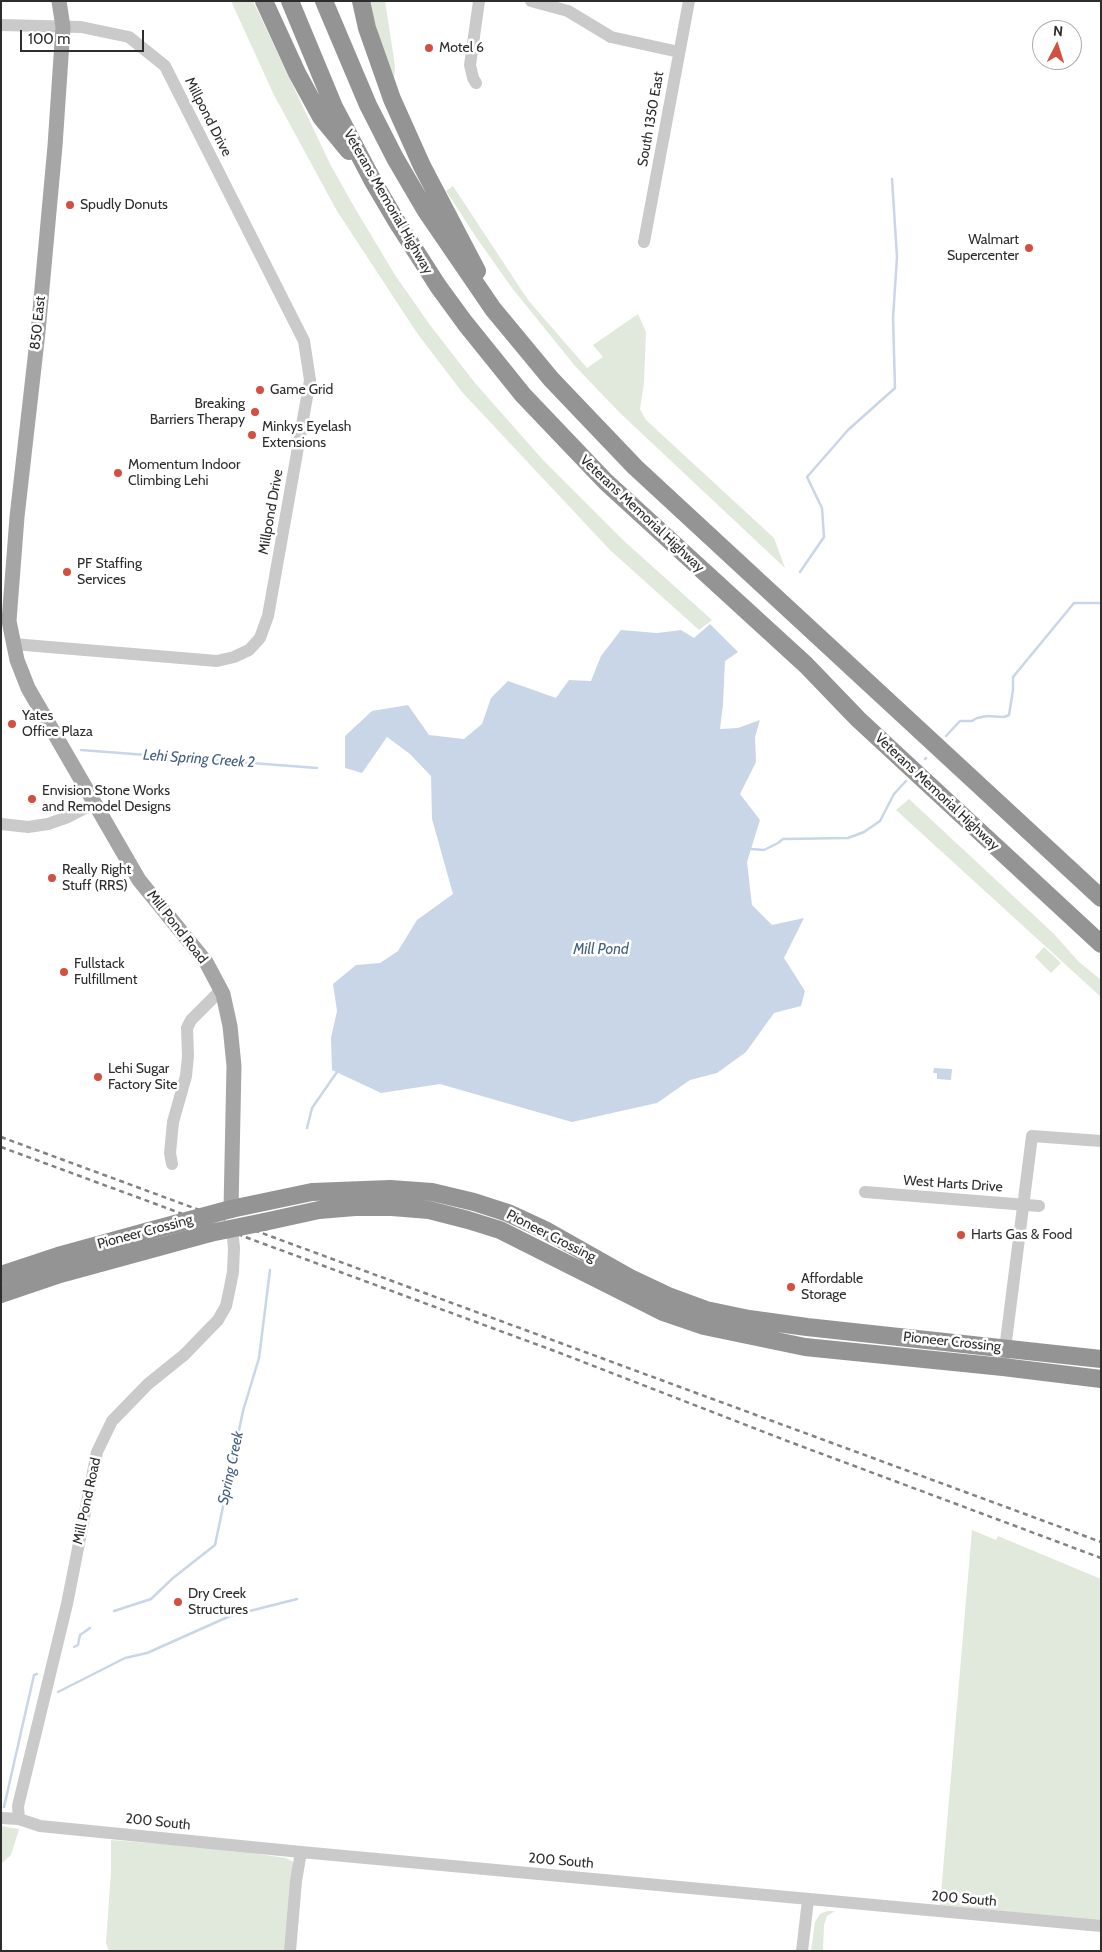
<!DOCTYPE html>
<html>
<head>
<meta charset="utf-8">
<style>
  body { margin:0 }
  #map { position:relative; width:1102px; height:1952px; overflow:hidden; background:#fff; font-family:Cabin,sans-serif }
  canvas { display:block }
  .frame { position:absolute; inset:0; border:2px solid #2d2d2d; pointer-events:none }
  .north { position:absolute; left:1032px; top:20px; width:50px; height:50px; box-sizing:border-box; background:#fff; border:1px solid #ababab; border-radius:50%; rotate:5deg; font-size:14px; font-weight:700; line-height:20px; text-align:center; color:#2d2d2d }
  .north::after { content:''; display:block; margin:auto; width:18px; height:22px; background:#d25041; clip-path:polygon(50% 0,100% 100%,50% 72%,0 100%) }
  .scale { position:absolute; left:20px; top:30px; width:124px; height:22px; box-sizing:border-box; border:2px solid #2d2d2d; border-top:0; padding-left:6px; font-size:15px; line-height:18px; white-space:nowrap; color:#2d2d2d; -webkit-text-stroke:4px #fff; paint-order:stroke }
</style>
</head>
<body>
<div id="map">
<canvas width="1102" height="1952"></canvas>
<div class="frame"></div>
<div class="north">N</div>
<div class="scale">100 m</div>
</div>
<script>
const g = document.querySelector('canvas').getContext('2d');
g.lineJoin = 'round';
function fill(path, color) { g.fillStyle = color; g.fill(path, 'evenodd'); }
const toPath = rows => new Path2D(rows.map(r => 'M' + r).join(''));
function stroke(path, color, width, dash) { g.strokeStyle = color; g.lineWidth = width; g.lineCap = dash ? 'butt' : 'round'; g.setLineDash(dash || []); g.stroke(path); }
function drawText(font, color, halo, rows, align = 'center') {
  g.font = font + ' Cabin,sans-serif'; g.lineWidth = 5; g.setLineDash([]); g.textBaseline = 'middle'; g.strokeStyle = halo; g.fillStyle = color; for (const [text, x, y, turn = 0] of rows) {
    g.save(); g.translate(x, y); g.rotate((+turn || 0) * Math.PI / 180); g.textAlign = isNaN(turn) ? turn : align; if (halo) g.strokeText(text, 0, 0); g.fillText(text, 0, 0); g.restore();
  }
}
const green = toPath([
  [231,1,253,1,330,164,356,210,395,275,430,325,475,383,543,460,623,540,712,620,699,630,610,550,462,392,417,333,337,211,274,95],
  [369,1,385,1,395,66,394,81,378,34],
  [453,186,528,300,587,368,603,357,593,345,638,314,646,332,644,383,640,409,646,420,774,538,785,568,621,414,575,366,512,288,476,237,446,191],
  [909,799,1054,934,1079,962,1101,980,1101,997,896,810],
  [1044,947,1061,963,1051,973,1035,957],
  [972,1530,996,1540,998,1536,1101,1579,1101,1921,940,1905],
  [1,1826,19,1829,11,1855,1,1864],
  [111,1840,225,1849,286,1858,292,1861,295,1864,288,1951,109,1951,106,1943,111,1872],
  [827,1911,835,1911,827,1916,824,1925,823,1951,811,1951,815,1922,820,1914]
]);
const water = toPath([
  [710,624,738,652,725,661,723,704,720,729,738,728,760,720,755,737,756,762,740,794,760,820,747,862,752,905,772,925,804,918,784,958,805,991,801,1006,774,1013,746,1052,717,1073,690,1080,657,1103,572,1122,440,1084,381,1093,332,1070,331,1038,337,1011,333,984,356,965,380,963,398,951,417,920,453,894,432,819,431,776,410,754,387,737,362,773,345,768,345,736,372,711,408,705,429,735,464,739,482,724,491,698,508,681,556,698,569,680,591,681,601,656,621,630,657,633,681,630,694,638],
  [934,1068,952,1069,951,1080,937,1079,937,1073,933,1073]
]);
const stream = toPath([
  [800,572,824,537,822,508,807,477,848,430,895,388,893,318,897,257,892,179],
  [946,736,960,721,972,721,977,718,987,716,1004,717,1009,715,1013,690,1013,677,1074,603,1101,603],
  [81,750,317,768],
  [925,759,926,758],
  [751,849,764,850,778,843,783,839,848,838,864,832,880,821,894,794,906,781],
  [307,1128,312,1108,337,1072],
  [114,1611,151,1599,173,1578,215,1545,243,1411,259,1358,270,1270],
  [74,1647,78,1645,80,1635,90,1628],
  [58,1692,125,1658,147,1653,230,1616,297,1599],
  [4,1807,34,1675,37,1674]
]);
const minor = toPath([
  [531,1,568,11,611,37,679,52],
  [1,25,81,27,129,37,165,66,304,341,310,380,268,616,260,638,249,650,234,657,217,661,13,644],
  [476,83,473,78,470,65,479,1],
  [644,242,689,1],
  [1,824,28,827,48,824,68,817,95,803],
  [172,1164,170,1153,173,1122,186,1076,188,1056,187,1028,191,1020,221,990],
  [865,1192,1039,1206],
  [1004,1357,1032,1136,1101,1141],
  [1,1818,19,1819,40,1826,301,1852,1101,1926],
  [19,1819,18,1806,67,1604,97,1452,112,1421,148,1384,184,1355,218,1320,226,1306,229,1292,233,1272,234,1248],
  [290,1951,296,1881,301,1852],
  [802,1951,808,1900]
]);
const major = toPath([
  [59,1,63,27,55,146,38,332,17,517,9,621,17,660,28,688,139,880,206,962,223,994,230,1026,234,1066,231,1209]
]);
const highway = toPath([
  [264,1,297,73,321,117,349,151],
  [290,1,334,107,374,183,397,222,438,286,465,323,523,395,606,482,806,665,858,719,1101,944],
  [324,1,368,105,395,158,426,211,493,309,551,379,635,467,1101,898],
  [361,1,367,28,392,99,422,166,477,271],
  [231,1209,312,1192,390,1189,432,1192,474,1202,508,1213,547,1231,632,1279,668,1296,706,1310,749,1319,807,1327,1101,1359],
  [264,1222,319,1210,355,1207,392,1207,429,1210,468,1220,500,1230,663,1312,704,1326,805,1347,1003,1367,1101,1379],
  [1,1275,58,1256,149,1231],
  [1,1294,60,1274,210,1233]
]);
const rail = toPath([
  [1,1137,1101,1542],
  [1,1147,560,1353,790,1442,1101,1558]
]);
const minorBridge = toPath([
  [232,1228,234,1248]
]);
const highwayBridge = toPath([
  [149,1231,231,1209],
  [210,1233,264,1222]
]);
const markers = [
  [429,48,5,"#d25041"],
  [70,205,5,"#d25041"],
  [1029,248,5,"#d25041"],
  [260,390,5,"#d25041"],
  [255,412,5,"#d25041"],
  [252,435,5,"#d25041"],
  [118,473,5,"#d25041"],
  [67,572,5,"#d25041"],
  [12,724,5,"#d25041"],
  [32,799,5,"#d25041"],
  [52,878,5,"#d25041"],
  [64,972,5,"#d25041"],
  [98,1077,5,"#d25041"],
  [961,1235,5,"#d25041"],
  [791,1287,5,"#d25041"],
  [178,1602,5,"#d25041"]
];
const poiNames = [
  ["Motel 6",439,48],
  ["Spudly Donuts",80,205],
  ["Walmart",1019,240,"right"],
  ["Supercenter",1019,256,"right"],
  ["Game Grid",270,390],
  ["Breaking",245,404,"right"],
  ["Barriers Therapy",245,420,"right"],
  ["Minkys Eyelash",262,427],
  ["Extensions",262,443],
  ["Momentum Indoor",128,465],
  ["Climbing Lehi",128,481],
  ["PF Staffing",77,564],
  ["Services",77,580],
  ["Yates",22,716],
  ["Office Plaza",22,732],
  ["Envision Stone Works",42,791],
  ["and Remodel Designs",42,807],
  ["Really Right",62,870],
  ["Stuff (RRS)",62,886],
  ["Fullstack",74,964],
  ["Fulfillment",74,980],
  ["Lehi Sugar",108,1069],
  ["Factory Site",108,1085],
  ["Harts Gas & Food",971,1235],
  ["Affordable",801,1279],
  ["Storage",801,1295],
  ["Dry Creek",188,1594],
  ["Structures",188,1610]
];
const streetNames = [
  ["Millpond Drive",208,117,63],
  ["South 1350 East",651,119,-80],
  ["Veterans Memorial Highway",388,202,60],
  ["850 East",38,323,-84],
  ["Millpond Drive",271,512,-80],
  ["Veterans Memorial Highway",642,514,43],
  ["Veterans Memorial Highway",937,792,43],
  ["Mill Pond Road",177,927,52],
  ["West Harts Drive",953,1184,4],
  ["Pioneer Crossing",145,1232,-15],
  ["Pioneer Crossing",551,1236,27],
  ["Pioneer Crossing",952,1342,6],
  ["Mill Pond Road",87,1501,-78],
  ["200 South",158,1822,6],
  ["200 South",561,1861,5],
  ["200 South",964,1899,5]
];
const waterNames = [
  ["Lehi Spring Creek 2",199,759,4],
  ["Mill Pond",601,950],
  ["Spring Creek",231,1468,-78]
];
fill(green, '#e0e9db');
fill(water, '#c9d6e7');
stroke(stream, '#c9d6e7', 2.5);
stroke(minor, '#cacaca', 12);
stroke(major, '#a5a5a5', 15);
stroke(highway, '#949494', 18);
stroke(rail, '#828282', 2.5, [5, 4]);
stroke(minorBridge, '#cacaca', 12);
stroke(highwayBridge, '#949494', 18);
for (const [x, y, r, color] of markers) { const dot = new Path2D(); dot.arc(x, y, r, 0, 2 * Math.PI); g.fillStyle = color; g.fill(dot); stroke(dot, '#fff', 2); }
drawText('14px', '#2d2d2d', '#fff', poiNames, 'left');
drawText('14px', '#2d2d2d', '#fff', streetNames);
drawText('italic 15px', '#446085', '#fff', waterNames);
</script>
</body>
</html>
